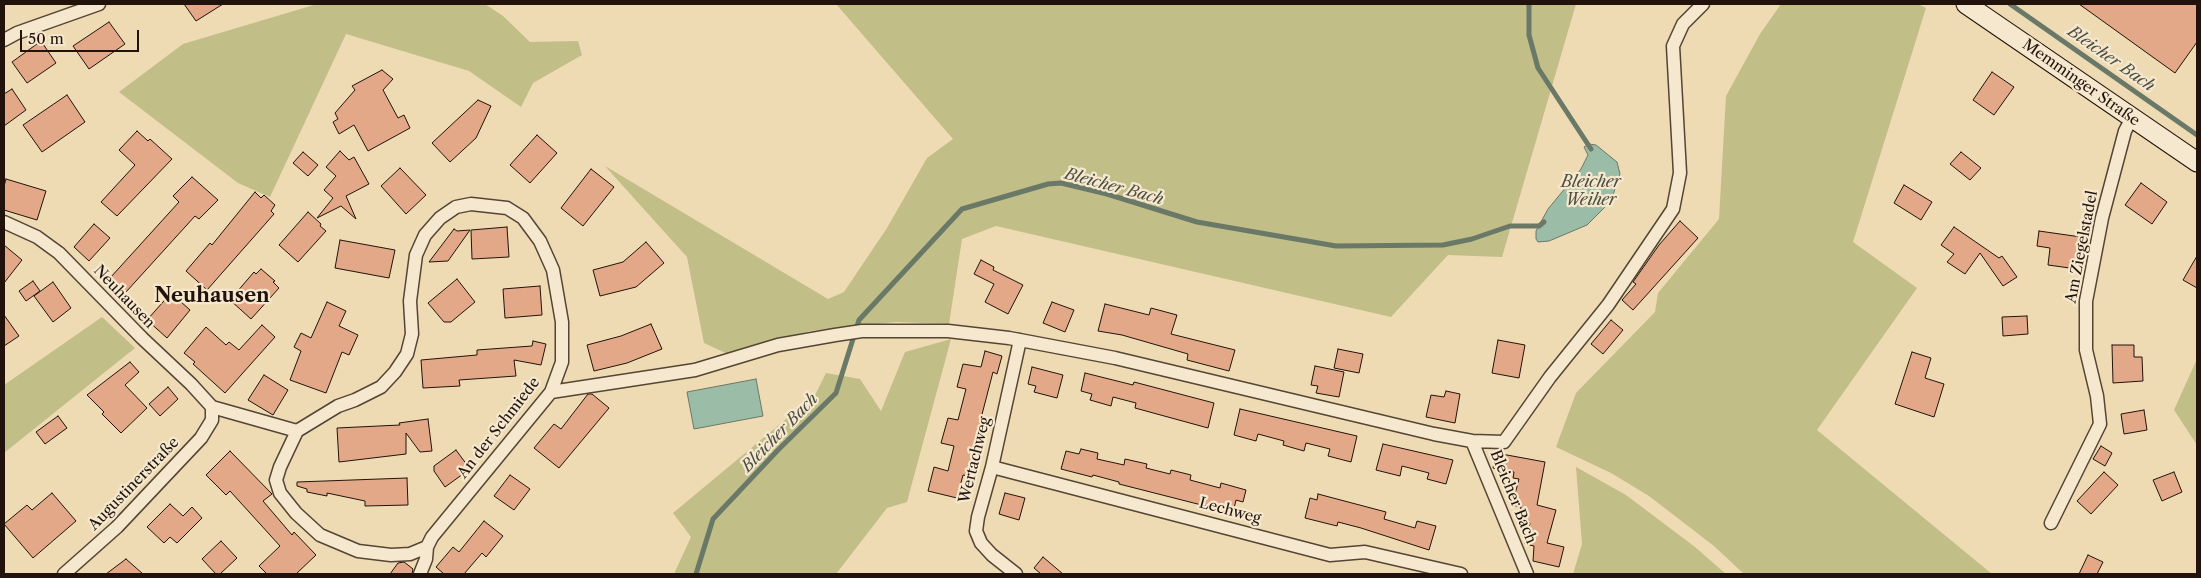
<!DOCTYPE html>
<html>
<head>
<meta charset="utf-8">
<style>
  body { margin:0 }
  #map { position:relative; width:2201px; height:578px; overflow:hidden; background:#efdbb3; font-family:"Libre Caslon Text",serif }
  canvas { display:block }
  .frame { position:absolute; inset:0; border:5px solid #21130b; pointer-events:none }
  .scale { position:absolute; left:20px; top:30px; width:119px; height:22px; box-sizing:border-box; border:2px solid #21130b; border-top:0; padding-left:6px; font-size:15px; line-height:18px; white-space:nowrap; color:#21130b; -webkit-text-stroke:4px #f5e8ce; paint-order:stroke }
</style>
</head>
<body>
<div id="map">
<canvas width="2201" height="578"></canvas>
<div class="frame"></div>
<div class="scale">50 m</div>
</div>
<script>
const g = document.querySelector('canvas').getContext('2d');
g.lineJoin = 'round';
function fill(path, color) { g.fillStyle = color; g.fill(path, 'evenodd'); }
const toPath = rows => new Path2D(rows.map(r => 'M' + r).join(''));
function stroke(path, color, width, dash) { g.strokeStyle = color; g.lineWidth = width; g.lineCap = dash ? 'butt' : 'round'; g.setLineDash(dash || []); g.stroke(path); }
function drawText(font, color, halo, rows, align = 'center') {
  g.font = font + ' "Libre Caslon Text",serif'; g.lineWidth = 4.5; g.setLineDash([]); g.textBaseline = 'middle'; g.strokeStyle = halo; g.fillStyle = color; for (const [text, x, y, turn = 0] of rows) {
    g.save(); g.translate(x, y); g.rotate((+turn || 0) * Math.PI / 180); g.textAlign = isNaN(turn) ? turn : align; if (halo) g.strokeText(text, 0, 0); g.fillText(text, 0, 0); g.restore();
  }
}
const green = toPath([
  [317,4,485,4,503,16,530,42,578,41,582,55,533,83,521,107,469,71,346,34,270,197,238,183,119,92,183,44],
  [836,4,1576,4,1502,257,1448,255,1391,317,996,226,962,239,949,324,896,322,810,331,730,355,704,343,687,257,605,166,828,299,844,292,887,228,927,158,953,139],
  [1781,4,1918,4,1926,8,1853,242,1917,288,1817,430,1992,574,1744,574,1714,546,1649,496,1611,473,1556,447,1576,393,1655,312,1658,293,1719,219,1726,96,1760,34],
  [102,317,135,348,4,453,4,385],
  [951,339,907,502,887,508,836,574,674,574,691,537,673,513,815,395,826,373,860,379,881,411,905,352],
  [2197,359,2197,445,2174,410],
  [1576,467,1626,495,1695,547,1726,574,1573,574,1582,544]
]);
const water = toPath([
  [1589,144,1596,145,1617,162,1620,174,1611,201,1587,225,1549,241,1538,242,1536,239,1536,231,1548,209,1581,169,1588,155,1584,147,1589,144],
  [756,379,763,416,694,429,687,392,756,379]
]);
const stream = toPath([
  [1529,4,1529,35,1538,68,1591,149],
  [2010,4,2197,135],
  [696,574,713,519,778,450,836,393,859,320,962,209,1048,184,1061,183,1107,194,1197,222,1336,246,1443,245,1472,239,1510,226,1539,226,1544,222]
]);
const building = toPath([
  [184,4,223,4,196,21,184,4],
  [2079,4,2197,4,2197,42,2175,73,2079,4],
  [109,22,125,44,89,69,73,46,109,22],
  [41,41,56,63,27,83,12,62,41,41],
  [382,70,393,79,383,90,398,118,404,115,410,128,368,151,354,125,339,134,333,122,338,119,335,113,355,90,352,86,382,70],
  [1992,72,2014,87,1994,115,1973,100,1992,72],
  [12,89,26,110,4,126,4,94,12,89],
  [67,95,85,122,42,152,23,125,67,95],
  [478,100,491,106,476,138,450,162,432,143,478,100],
  [137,131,148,141,150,139,172,159,117,216,101,202,135,165,119,150,137,131],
  [537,135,557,153,530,183,510,165,537,135],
  [340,151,349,160,354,157,369,184,346,196,356,219,341,206,317,218,333,198,324,190,336,176,326,167,340,151],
  [303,152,318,165,308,176,293,163,303,152],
  [1961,152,1981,168,1970,180,1950,164,1961,152],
  [400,168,426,195,406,214,381,186,400,168],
  [591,169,614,187,583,226,561,208,591,169],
  [192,177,218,200,199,219,195,216,126,292,110,278,179,202,173,196,192,177],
  [6,179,46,191,37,220,4,210,4,186,6,179],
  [2141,183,2167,202,2152,224,2125,205,2141,183],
  [1904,185,1932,202,1921,220,1894,203,1904,185],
  [255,192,261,198,264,195,275,205,271,211,274,214,207,290,186,271,210,243,212,245,255,192],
  [308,212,321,224,320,226,326,231,298,262,279,245,308,212],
  [1680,221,1698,238,1633,310,1622,300,1636,284,1633,282,1659,245,1680,221],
  [94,224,110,238,89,261,74,247,94,224],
  [507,227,509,257,472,259,471,230,507,227],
  [1954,227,1999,258,2002,256,2017,277,2003,286,1980,253,1965,274,1947,262,1954,254,1941,245,1954,227],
  [454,229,457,231,470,230,448,261,429,262,454,229],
  [2039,231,2081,237,2077,269,2048,265,2050,248,2037,246,2039,231],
  [340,240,395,250,389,278,335,268,340,240],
  [646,242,664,263,636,287,600,296,593,270,623,262,646,242],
  [4,245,22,260,4,283,4,245],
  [2197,256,2197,288,2183,280,2197,256],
  [981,260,994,267,993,270,1023,285,1008,314,985,302,994,284,974,274,981,260],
  [261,269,275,281,273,282,279,288,251,319,230,300,254,272,256,274,261,269],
  [457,279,475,302,451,322,444,322,428,303,457,279],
  [33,281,40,291,26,301,19,291,33,281],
  [53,282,71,308,53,322,34,296,53,282],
  [540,286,542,315,505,318,503,289,540,286],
  [171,293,190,310,167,338,147,320,171,293],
  [327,302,346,311,339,326,358,335,349,355,342,352,326,393,290,380,301,351,294,347,301,333,311,338,327,302],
  [1052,302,1074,310,1065,332,1043,323,1052,302],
  [1105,304,1149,315,1151,308,1177,315,1171,334,1235,350,1229,371,1187,360,1188,354,1122,335,1098,331,1105,304],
  [4,315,19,336,4,346,4,315],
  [2027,316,2028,334,2003,336,2002,317,2027,316],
  [1611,320,1623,330,1603,354,1591,344,1611,320],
  [651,324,662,349,627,363,594,371,587,345,621,336,651,324],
  [262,325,275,337,225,393,193,364,195,362,184,353,206,327,226,345,229,342,239,350,262,325],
  [1498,340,1525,345,1519,378,1492,373,1498,340],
  [533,341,546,344,541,365,514,360,516,376,459,380,460,386,423,388,421,360,477,355,477,350,532,346,533,341],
  [2112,345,2134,345,2134,357,2142,357,2143,381,2113,383,2112,345],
  [1338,349,1363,354,1359,373,1334,368,1338,349],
  [985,351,1002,356,997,374,993,372,979,426,981,426,968,476,963,475,957,498,928,491,934,467,948,471,954,446,941,443,948,418,958,420,966,389,957,387,963,364,981,367,985,351],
  [1912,352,1931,358,1925,378,1944,384,1934,417,1895,404,1912,352],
  [130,362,139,372,125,385,147,408,121,433,102,414,104,412,87,395,130,362],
  [1315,366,1344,372,1339,397,1316,393,1318,386,1311,385,1315,366],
  [1032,367,1063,375,1057,398,1034,392,1036,386,1028,384,1032,367],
  [1085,373,1133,385,1134,382,1214,403,1208,428,1135,408,1136,403,1113,397,1111,406,1090,400,1092,394,1081,391,1085,373],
  [264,375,288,390,273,415,248,400,264,375],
  [168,387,178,399,160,416,149,404,168,387],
  [1446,391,1460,394,1455,423,1426,417,1431,395,1444,397,1446,391],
  [588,394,592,394,609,408,559,468,534,448,554,424,561,429,588,394],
  [1240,409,1357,436,1351,462,1328,456,1330,449,1306,443,1304,451,1283,445,1284,441,1258,434,1256,441,1234,435,1240,409],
  [2144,410,2147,430,2124,434,2121,414,2144,410],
  [58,416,67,428,45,444,36,432,58,416],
  [428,419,432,451,420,452,406,433,406,454,339,462,337,428,400,425,399,423,428,419],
  [1383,444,1453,460,1446,484,1427,479,1429,473,1402,466,1400,476,1376,470,1383,444],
  [2101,446,2112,453,2105,466,2093,459,2101,446],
  [1081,449,1098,453,1097,459,1124,465,1125,459,1147,464,1146,468,1170,474,1171,470,1191,475,1190,480,1220,488,1221,483,1246,490,1243,502,1236,500,1233,513,1119,484,1119,482,1093,475,1092,477,1061,469,1066,451,1079,454,1081,449],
  [456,450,470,469,445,487,434,471,434,466,456,450],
  [230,451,272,494,263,501,292,535,294,532,316,555,296,574,267,574,259,566,280,546,230,491,226,495,206,475,230,451],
  [1496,453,1545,462,1537,505,1556,510,1547,543,1564,547,1559,567,1533,561,1534,546,1525,544,1530,523,1522,521,1523,515,1520,513,1521,507,1512,505,1519,479,1513,478,1514,472,1493,468,1496,453],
  [2104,472,2118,485,2091,514,2077,501,2104,472],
  [2174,472,2182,492,2162,501,2153,480,2174,472],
  [510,475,530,489,514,510,494,496,510,475],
  [407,478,408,505,365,506,365,501,327,493,327,496,307,492,307,489,297,486,297,482,407,478],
  [52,493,76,521,33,558,4,524,27,505,32,510,52,493],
  [1005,493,1025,498,1019,520,999,514,1005,493],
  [1318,494,1386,512,1384,519,1415,528,1417,521,1436,526,1429,550,1361,528,1338,522,1337,526,1305,518,1310,498,1317,500,1318,494],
  [170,504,183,516,192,507,202,518,177,543,170,537,164,543,147,527,170,504],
  [484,521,503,536,486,557,482,553,464,574,444,574,436,567,453,547,459,552,484,521],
  [221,541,237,558,220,574,216,574,202,559,221,541],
  [2088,555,2103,562,2097,574,2079,574,2088,555],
  [1043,557,1063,574,1041,574,1034,568,1043,557],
  [126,559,143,574,106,574,126,559],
  [404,562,413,569,412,574,390,574,398,563,404,562]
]);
const street = toPath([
  [4,40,17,33,99,4],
  [471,204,507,208,523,218,540,241,553,270,562,322,562,362,551,392,432,537,427,547,410,554,391,555,358,551,320,535,296,513,280,493,276,480,280,467,297,431,338,406,355,400,381,387,395,372,407,354,412,334,410,301,416,255,425,235,440,218,456,207,471,204],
  [4,222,37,237,59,253,142,338,191,384,212,407],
  [551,392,695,370,778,345,835,335,862,331,948,331,1009,338,1115,358,1434,434,1472,441,1504,442,1550,377,1608,305,1673,209,1680,173,1673,46,1683,24,1703,4],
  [212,407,297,431],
  [1472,441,1527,574],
  [992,467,1330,555,1365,552,1461,574],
  [2051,523,2100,424,2097,396,2086,350,2086,301,2102,218,2125,131,2132,118],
  [64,574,117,527,201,438,212,420,212,407],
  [420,574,426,559,427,547],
  [1016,574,992,555,981,543,976,531,978,517,992,467,1020,340]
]);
const secondary = toPath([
  [1966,4,2197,162]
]);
const streetNames = [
  ["Memminger Straße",2081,83,35],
  ["Am Ziegelstadel",2082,247,-79],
  ["Neuhausen",124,297,46],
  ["An der Schmiede",499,428,-52],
  ["Wertachweg",975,460,-76],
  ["Augustinerstraße",134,484,-46],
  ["Bleicher Bach",1513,497,68],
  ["Lechweg",1230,511,15]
];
const waterNames = [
  ["Bleicher Bach",2111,59,35],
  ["Bleicher",1591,182],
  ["Weiher",1591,200],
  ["Bleicher Bach",1114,187,15],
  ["Bleicher Bach",780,433,-46]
];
const districtNames = [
  ["Neuhausen",212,296]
];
fill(green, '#c1be87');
fill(water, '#9bbca6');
stroke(water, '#6a7868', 1);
stroke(stream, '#6a7868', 5);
fill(building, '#e2a887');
stroke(building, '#21130b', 1);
stroke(street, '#544535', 15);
stroke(secondary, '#21130b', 21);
stroke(street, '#f5e8ce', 12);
stroke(secondary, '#f5e8ce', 19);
drawText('15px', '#21130b', '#f5e8ce', streetNames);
drawText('italic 16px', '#4c4e41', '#f5e8ce', waterNames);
drawText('bold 20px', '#21130b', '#f5e8ce', districtNames);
</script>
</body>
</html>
